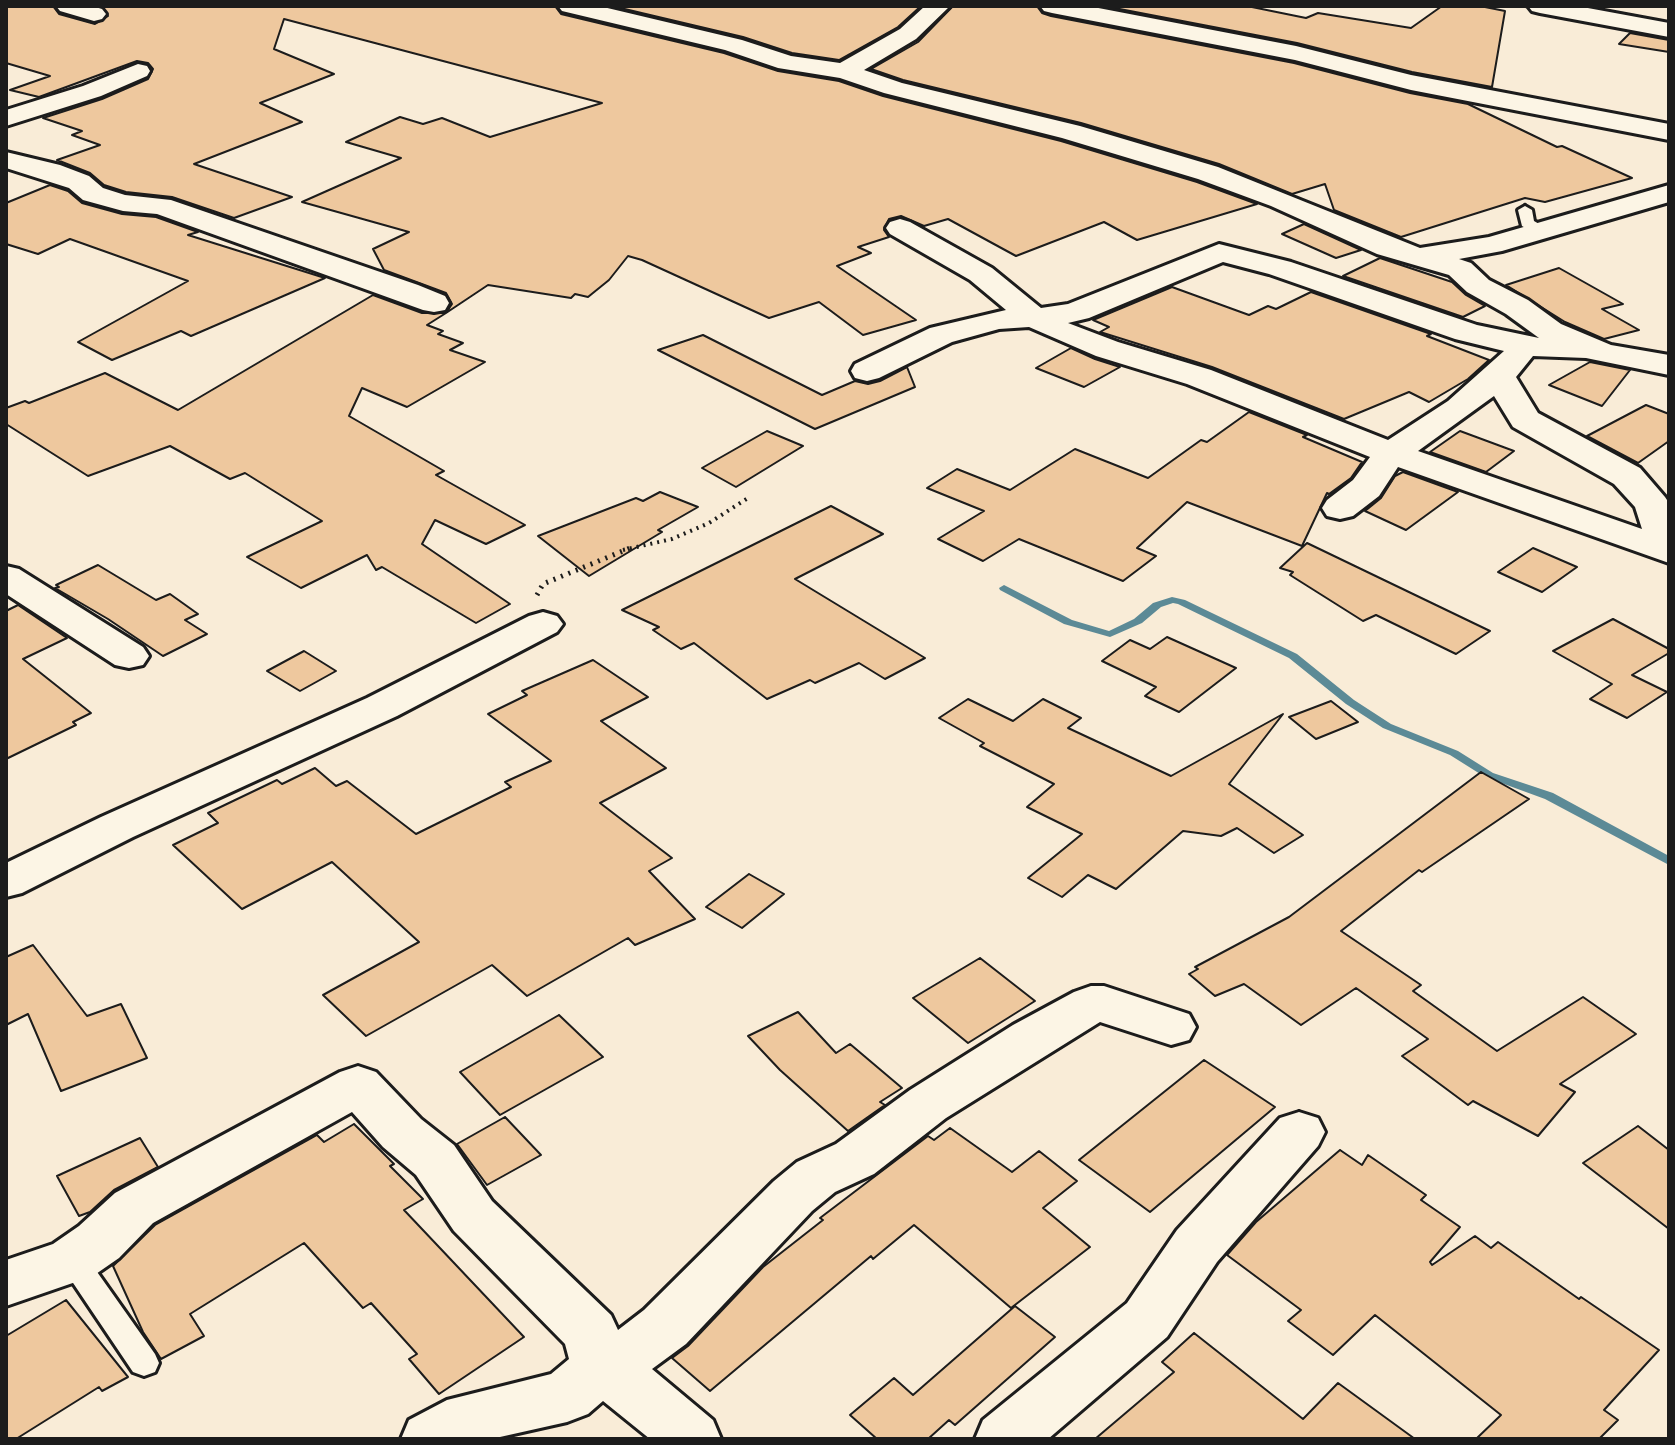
<!DOCTYPE html>
<html>
<head>
<meta charset="utf-8">
<style>
  body { margin:0 }
  #map { position:relative; width:1675px; height:1445px; overflow:hidden; background:#f9ecd7; font-family:"Gochi Hand",sans-serif }
  canvas { display:block }
  .frame { position:absolute; inset:0; border:8px solid #1c1c1c; pointer-events:none }
</style>
</head>
<body>
<div id="map">
<canvas width="1675" height="1445"></canvas>
<div class="frame"></div>
</div>
<script>
const g = document.querySelector('canvas').getContext('2d');
g.lineJoin = 'round';
const toPath = rows => new Path2D(rows.map(r => 'M' + r).join(''));
function fill(path, color) { g.fillStyle = color; g.fill(path, 'evenodd'); }
function stroke(path, color, width, dash) { g.strokeStyle = color; g.lineWidth = width; g.lineCap = dash ? 'butt' : 'round'; g.setLineDash(dash || []); g.stroke(path); }
const stream = toPath([
  [1004,585,1072,620,1109,631,1134,619,1153,603,1172,597,1185,600,1297,654,1354,700,1391,724,1458,751,1493,773,1553,793,1669,856,1669,865,1545,799,1485,777,1450,755,1383,728,1346,704,1289,658,1178,604,1173,603,1161,607,1142,623,1110,637,1064,624,1000,590,999,588,1004,585]
]);
const building = toPath([
  [6,6,53,6,59,14,95,24,108,16,102,6,555,6,561,14,724,53,778,71,839,81,883,96,1061,141,1197,182,1257,204,1137,240,1104,222,1016,256,948,219,924,226,901,216,889,219,884,230,889,237,858,247,871,253,837,266,916,320,863,335,819,302,769,318,642,260,628,256,609,280,588,297,575,294,571,298,488,285,446,313,452,304,446,293,384,270,373,249,409,232,302,202,401,158,346,142,400,117,423,124,442,118,490,137,602,103,284,19,274,49,334,74,260,103,302,122,194,164,292,197,234,218,172,197,126,192,104,185,90,173,57,160,100,145,72,135,82,131,43,118,102,99,148,79,153,69,148,63,137,61,39,97,10,90,50,76,6,63,6,6],
  [612,6,921,6,898,27,839,60,792,53,743,37,612,6],
  [953,6,1037,6,1042,13,1051,16,1294,63,1410,93,1468,104,1557,147,1562,146,1632,178,1545,202,1525,198,1401,237,1334,210,1325,184,1292,194,1219,164,1081,123,903,80,871,69,918,42,953,6],
  [1104,6,1247,6,1306,18,1318,13,1411,28,1442,6,1480,6,1505,11,1492,87,1412,72,1297,43,1104,6],
  [1630,33,1669,40,1669,52,1619,44,1630,33],
  [50,185,68,191,82,203,122,214,156,217,198,232,188,235,325,278,191,336,181,331,112,360,78,342,188,281,70,239,38,254,6,244,6,203,50,185],
  [1304,224,1361,250,1336,258,1282,234,1304,224],
  [1380,258,1452,282,1466,295,1485,306,1463,317,1343,276,1380,258],
  [1559,268,1623,304,1602,309,1639,330,1604,339,1565,322,1506,285,1559,268],
  [1172,287,1249,315,1268,306,1276,309,1311,292,1431,334,1427,336,1489,360,1468,379,1429,402,1409,392,1344,419,1212,367,1100,332,1109,327,1093,320,1172,287],
  [373,295,422,313,446,313,427,325,443,331,438,334,463,343,450,350,485,362,407,407,362,388,349,416,444,471,436,475,525,525,486,544,435,520,422,544,510,604,476,623,382,567,376,570,367,555,301,588,247,557,322,521,245,473,230,479,170,446,88,476,6,424,6,408,25,401,29,403,105,373,178,410,373,295],
  [703,335,822,395,855,381,868,384,880,381,907,367,915,387,815,429,658,350,703,335],
  [1071,348,1095,359,1120,367,1084,387,1036,368,1071,348],
  [1590,362,1630,370,1602,406,1549,385,1590,362],
  [1646,405,1669,414,1669,441,1638,463,1587,436,1646,405],
  [1249,412,1307,435,1303,437,1362,462,1351,478,1329,494,1327,493,1302,546,1187,502,1137,548,1156,556,1123,581,1019,539,983,561,938,539,984,511,927,488,957,469,1010,490,1075,449,1148,478,1201,440,1207,442,1249,412],
  [767,431,803,446,736,487,702,468,767,431],
  [1460,431,1514,451,1486,472,1430,452,1460,431],
  [1403,472,1458,492,1406,530,1365,511,1381,498,1395,476,1403,472],
  [660,492,698,507,658,530,662,532,589,576,538,536,636,498,643,501,660,492],
  [831,506,883,534,795,579,925,658,885,679,859,663,815,683,810,680,767,699,694,643,681,649,653,630,659,627,622,610,831,506],
  [1307,543,1490,631,1456,654,1376,615,1363,621,1290,575,1293,572,1280,568,1307,543],
  [1533,548,1577,567,1542,592,1498,572,1533,548],
  [98,565,156,600,170,594,198,614,185,620,207,634,163,656,108,619,55,588,59,587,56,585,98,565],
  [18,605,67,638,23,659,91,713,73,722,76,725,6,759,6,611,18,605],
  [1613,619,1669,649,1669,653,1632,675,1667,692,1627,718,1590,699,1612,684,1553,651,1613,619],
  [1167,637,1236,668,1179,712,1145,696,1156,687,1102,661,1130,640,1150,649,1167,637],
  [304,651,336,671,300,691,267,671,304,651],
  [593,660,648,697,601,721,666,768,600,803,672,858,649,871,695,919,635,945,628,938,527,996,492,965,366,1036,323,995,419,942,332,862,242,909,173,845,218,823,208,813,277,780,282,784,315,768,336,786,347,781,416,834,511,787,505,782,551,761,488,714,527,695,522,691,593,660],
  [968,699,1013,721,1043,699,1081,718,1068,728,1171,776,1283,714,1229,784,1303,835,1274,853,1237,828,1221,836,1183,831,1116,889,1088,875,1062,897,1028,878,1082,834,1027,807,1054,784,980,746,984,743,939,718,968,699],
  [1331,701,1358,722,1316,739,1289,717,1331,701],
  [1481,772,1529,799,1422,872,1419,870,1341,931,1421,985,1413,991,1497,1051,1583,997,1636,1034,1560,1084,1575,1092,1538,1136,1473,1101,1468,1105,1402,1056,1428,1039,1356,988,1301,1025,1244,984,1215,996,1189,974,1198,969,1195,967,1289,917,1481,772],
  [749,874,784,894,742,928,706,907,749,874],
  [33,945,87,1016,121,1004,147,1058,61,1091,28,1014,6,1025,6,957,33,945],
  [980,958,1035,1001,968,1043,913,998,980,958],
  [798,1012,836,1053,850,1044,902,1088,880,1102,885,1105,848,1131,780,1070,748,1036,798,1012],
  [559,1015,603,1057,500,1115,460,1072,559,1015],
  [1204,1060,1275,1107,1150,1212,1079,1160,1204,1060],
  [505,1117,541,1155,487,1185,457,1144,505,1117],
  [354,1124,394,1164,390,1166,423,1199,404,1210,524,1337,439,1394,409,1359,417,1354,371,1303,363,1308,304,1243,190,1314,204,1336,161,1359,143,1332,113,1266,155,1225,317,1135,324,1142,354,1124],
  [1638,1126,1669,1150,1669,1229,1583,1163,1638,1126],
  [950,1128,1012,1172,1039,1151,1077,1181,1043,1208,1090,1247,1011,1308,914,1225,873,1259,871,1256,710,1391,672,1358,688,1346,763,1267,823,1220,820,1218,928,1136,934,1140,950,1128],
  [140,1138,158,1167,114,1190,90,1212,79,1216,57,1176,140,1138],
  [1340,1150,1362,1165,1368,1155,1426,1195,1421,1200,1460,1227,1430,1262,1432,1265,1475,1236,1491,1248,1498,1242,1579,1299,1581,1297,1659,1350,1604,1410,1618,1420,1599,1439,1476,1439,1501,1415,1375,1315,1333,1355,1288,1321,1301,1310,1227,1255,1256,1222,1340,1150],
  [66,1300,128,1377,102,1391,99,1387,16,1439,6,1439,6,1336,66,1300],
  [1015,1306,1055,1337,955,1425,949,1420,928,1439,877,1439,850,1415,894,1378,913,1395,1015,1306],
  [1194,1333,1303,1419,1338,1383,1415,1439,1095,1439,1174,1372,1162,1362,1194,1333]
]);
const pathFar1 = toPath([
  [623,550,672,539,709,523,748,498]
]);
const path = toPath([
  [537,595,543,584,630,548]
]);
const lane = toPath([
  [1525,206,1532,210,1534,221,1546,228,1546,234,1536,234,1522,226,1518,210,1525,206],
  [73,1248,83,1252,155,1354,159,1363,155,1372,144,1376,133,1372,63,1268,58,1260,63,1252,73,1248]
]);
const street = toPath([
  [56,6,92,6,102,9,106,14,102,19,94,21,60,11,56,6],
  [558,6,599,6,742,40,791,56,840,63,900,29,925,6,950,6,916,39,864,70,902,83,1080,126,1218,167,1420,248,1489,237,1669,185,1669,202,1502,251,1459,259,1471,263,1489,280,1528,300,1561,324,1611,345,1669,355,1669,375,1586,358,1533,356,1516,377,1538,413,1640,468,1665,497,1669,503,1669,563,1398,467,1379,496,1353,516,1340,519,1327,516,1322,508,1327,500,1353,480,1370,457,1187,384,1096,356,1029,327,999,329,952,342,879,378,867,381,855,378,851,371,855,364,930,328,1006,310,970,280,890,234,886,228,890,222,900,219,910,222,992,268,1041,308,1068,304,1219,244,1291,262,1477,325,1539,338,1506,314,1467,292,1449,275,1377,254,1271,206,1198,179,1062,138,884,93,840,78,778,68,725,50,562,11,558,6],
  [1223,262,1269,274,1455,339,1504,351,1448,401,1388,440,1211,370,1118,342,1068,323,1089,318,1223,262],
  [1494,396,1513,427,1614,484,1635,507,1642,529,1418,451,1494,396],
  [1040,6,1088,6,1296,46,1411,75,1669,124,1669,140,1411,90,1295,60,1052,13,1044,11,1040,6],
  [1528,6,1577,6,1669,23,1669,37,1540,13,1532,11,1528,6],
  [138,64,147,66,150,71,147,76,101,96,6,126,6,110,83,86,138,64],
  [6,152,60,165,89,176,103,188,125,195,171,200,418,285,445,296,449,303,445,310,434,312,423,310,157,214,123,211,83,200,69,188,6,168,6,152],
  [6,566,19,569,143,647,149,656,143,665,129,668,115,665,6,594,6,566],
  [543,612,557,616,563,624,557,632,397,716,133,837,22,893,6,897,6,863,101,817,367,698,529,616,543,612],
  [1091,986,1104,986,1189,1014,1196,1027,1189,1040,1171,1045,1100,1022,946,1118,874,1174,835,1192,812,1211,686,1344,652,1369,713,1420,721,1439,650,1439,603,1401,588,1414,567,1422,491,1439,401,1439,409,1420,447,1400,551,1374,569,1359,565,1344,454,1231,416,1175,383,1147,352,1112,153,1223,119,1258,93,1276,6,1306,6,1260,53,1244,79,1226,115,1193,340,1072,358,1066,376,1072,421,1119,454,1145,492,1201,611,1315,618,1330,644,1310,774,1181,797,1162,836,1144,910,1090,1013,1025,1074,992,1091,986],
  [1299,1112,1318,1118,1325,1132,1318,1146,1217,1262,1167,1337,1048,1439,975,1439,983,1420,1127,1303,1177,1230,1280,1118,1299,1112]
]);
fill(stream, '#5c8a96');
fill(building, '#eec89e');
stroke(building, '#1c1c1c', 2);
stroke(lane, '#1c1c1c', 6);
stroke(street, '#1c1c1c', 6);
stroke(pathFar1, '#1c1c1c', 4, [2, 5]);
stroke(path, '#1c1c1c', 5, [2, 6]);
fill(lane, '#fcf5e5');
fill(street, '#fcf5e5');
</script>
</body>
</html>
